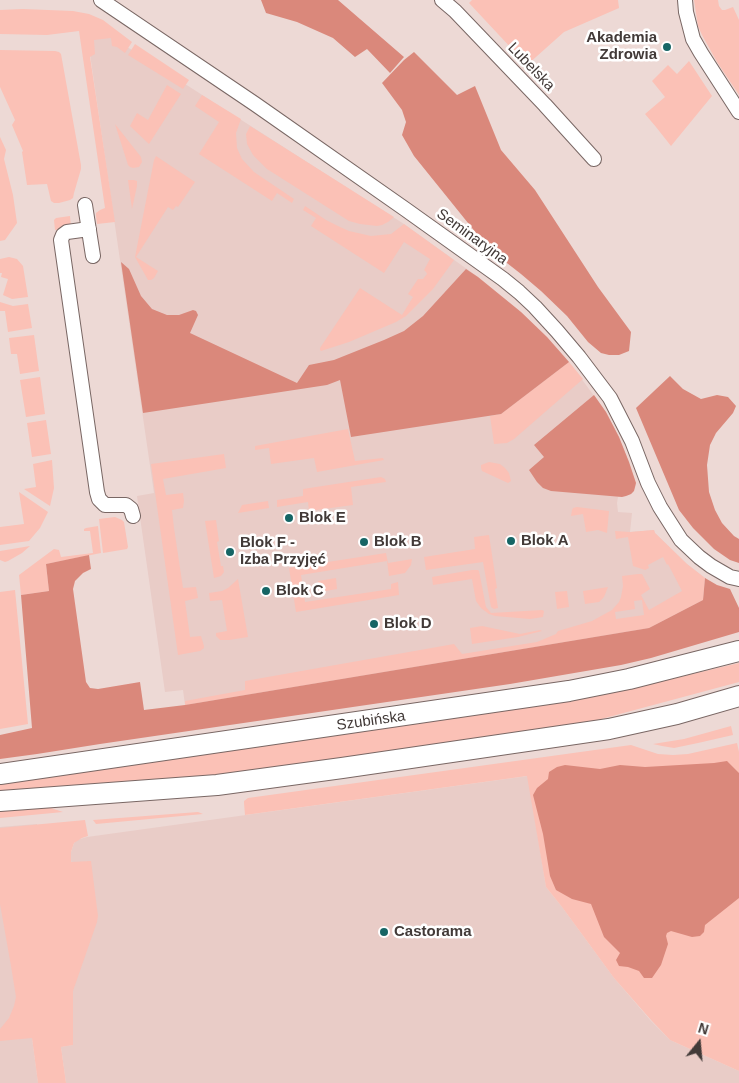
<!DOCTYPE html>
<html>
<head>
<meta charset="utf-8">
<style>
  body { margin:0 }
  #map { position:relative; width:739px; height:1083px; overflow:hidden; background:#edd9d5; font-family:Arial,sans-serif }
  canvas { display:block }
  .north { position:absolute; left:674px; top:1018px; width:50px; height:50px; -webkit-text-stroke:4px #fff; paint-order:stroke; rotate:17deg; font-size:14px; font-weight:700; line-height:20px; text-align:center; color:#423a38 }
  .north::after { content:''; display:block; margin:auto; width:18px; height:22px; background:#423a38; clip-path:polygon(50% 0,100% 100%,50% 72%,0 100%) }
</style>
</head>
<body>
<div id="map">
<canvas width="739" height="1083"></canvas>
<div class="north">N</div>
</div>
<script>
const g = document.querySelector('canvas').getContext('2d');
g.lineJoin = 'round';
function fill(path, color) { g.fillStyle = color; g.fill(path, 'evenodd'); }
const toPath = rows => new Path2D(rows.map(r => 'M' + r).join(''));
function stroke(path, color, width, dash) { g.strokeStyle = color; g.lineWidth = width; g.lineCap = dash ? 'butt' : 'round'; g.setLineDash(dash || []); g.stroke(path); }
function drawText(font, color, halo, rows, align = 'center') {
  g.font = font + ' Arial,sans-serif'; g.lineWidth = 5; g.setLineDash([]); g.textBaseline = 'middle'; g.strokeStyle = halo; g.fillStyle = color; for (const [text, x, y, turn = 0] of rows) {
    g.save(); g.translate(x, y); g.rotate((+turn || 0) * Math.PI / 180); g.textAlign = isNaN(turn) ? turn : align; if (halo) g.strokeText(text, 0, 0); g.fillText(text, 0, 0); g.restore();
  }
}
const built = toPath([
  [85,20,404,224,478,277,521,312,547,337,569,362,606,412,619,437,629,462,636,483,635,488,631,494,626,496,618,497,617,503,618,512,632,513,630,532,654,530,655,533,687,564,705,578,649,628,185,705,183,690,165,692,137,496,154,493],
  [528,776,546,887,562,907,614,978,651,1021,670,1040,739,1071,739,1083,66,1083,61,1047,73,1045,71,852,74,843,77,840,87,837],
  [37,824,32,1038,38,1083,0,1083,0,827]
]);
const green = toPath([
  [472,0,618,0,619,8,564,32,527,65,469,3],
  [694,0,718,0,719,6,722,10,725,10,733,7,739,20,739,95,717,62,702,35,698,26],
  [23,9,73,11,89,14,103,20,132,42,125,53,117,47,112,46,111,38,94,40,95,54,90,57,115,222,97,224,96,216,96,213,100,210,105,208,79,31,47,35,0,34,0,10],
  [135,44,189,80,183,89,128,55],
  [0,50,55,51,59,52,61,54,81,165,81,169,74,193,73,198,70,200,59,203,54,203,51,201,47,184,27,185,22,152,23,151,12,125,15,120,0,87],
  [689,61,712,96,671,146,656,127,645,114,665,97,652,81,668,65,677,74],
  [167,85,181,94,149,144,130,126,137,113,148,120],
  [202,95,241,119,236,133,237,148,242,159,254,172,294,199,292,203,277,193,272,201,199,154,219,122,195,106],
  [115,124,141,157,142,162,139,167,133,168,130,167,128,165],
  [250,126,394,217,388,222,382,225,377,226,360,224,349,221,267,169,253,155,247,144,246,134],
  [0,137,6,150,4,159,13,195,17,223,5,240,0,241],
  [156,156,195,182,178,207,176,206,173,210,168,207,136,257,158,271,154,278,151,280,148,280,135,257,154,160],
  [128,180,134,180,137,181,137,186,132,209],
  [305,206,326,220,338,226,349,231,371,236,391,234,404,224,454,260,433,289,406,316,396,322,349,342,321,351,320,350,320,348,360,288,402,315,413,297,408,294,418,279,423,279,427,274,426,272,424,270,430,259,404,242,384,273,311,226,316,218,303,210],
  [70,216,71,228,55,230,54,220,56,218],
  [9,257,17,259,23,266,28,297,12,299,3,295,8,279,1,277,2,273,0,273,0,259],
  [0,302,13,306,28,304,32,328,8,332,5,311,0,311],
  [34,335,39,371,20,374,17,354,11,354,9,338],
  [569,362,583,379,514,439,507,443,494,444,490,416,501,414],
  [40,377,45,414,26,417,20,380],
  [46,420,51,454,32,457,27,423],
  [348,429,355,461,383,458,384,460,317,472,314,458,271,464,269,448,255,450,255,446],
  [224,454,226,468,163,479,166,495,183,493,184,501,183,508,172,510,174,528,183,588,196,587,198,598,185,601,190,637,201,636,204,646,204,648,200,651,178,655,151,464],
  [52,460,54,488,50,506,24,489,36,487,33,464],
  [489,462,500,464,505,468,509,473,511,481,508,483,482,471,481,468,481,465],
  [381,477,385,479,386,482,351,487,353,505,309,511,308,502,277,507,277,500,303,496,303,489],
  [19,492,48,512,40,528,29,541,0,545,0,527,24,524],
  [268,501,269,508,238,513,242,505],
  [577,507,609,511,607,533,598,530,586,532,583,514,571,516,572,510,573,508],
  [115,517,122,520,124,522,128,547,127,549,103,553,99,519],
  [216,520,219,541,217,542,221,566,223,566,224,572,221,576,214,578,205,521],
  [98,526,101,553,46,564,49,591,21,595,19,575,54,549,59,550,61,557,93,553,90,531,84,531,84,529,86,528],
  [654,530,655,533,687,564,705,578,703,600,649,628,185,705,185,701,245,690,245,681,454,644,462,654,537,642,556,634,558,631,592,621,612,610,619,602,621,597,623,586,622,576,638,574,642,574,650,589,641,595,649,610,682,591,668,564,667,565,663,557,648,565,649,568,645,570,633,566,628,537,616,539,615,531,630,532],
  [642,600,644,615,616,619,615,612,635,609,634,601],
  [489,535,497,588,495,589,498,608,494,609,491,607,483,562,426,570,424,557,475,549,474,537],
  [30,546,22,553,8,561,5,562,0,560,0,551],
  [386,553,388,563,412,559,411,565,405,573,389,576,387,561,301,575,305,602,391,589,391,584,398,582,399,595,296,612,289,568],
  [472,570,478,570,479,571,486,607,491,613,542,610,544,611,543,617,530,619,495,616,489,614,481,608,476,601,472,579,433,585,432,577],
  [336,578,337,589,320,592,318,581],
  [238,579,248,637,229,640,220,640,216,636,216,633,227,631,222,600,210,601,209,593,222,591,228,588],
  [608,587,604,597,599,602,585,604,583,591],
  [15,590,28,724,0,729,0,592],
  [567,591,569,607,557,609,555,592],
  [482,626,520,634,540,630,542,631,518,637,472,644,470,628],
  [739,663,739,682,590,722,269,770,178,779,0,791,0,782,336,735,633,688],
  [731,726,733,735,698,743,674,748,662,746,653,744,684,739],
  [737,743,739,752,739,1071,670,1040,651,1020,614,978,562,907,546,887,527,776,245,815,244,803,244,801,248,798,631,745,658,754,673,755,688,754],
  [48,807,63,812,0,818,0,810],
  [198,812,203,814,96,824,93,820],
  [85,820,88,836,82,838,74,843,71,852,71,862,91,861,98,916,97,922,73,991,73,1045,61,1047,66,1083,38,1083,32,1038,0,1041,0,1029,9,1018,14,1006,16,997,11,966,0,904,0,828]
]);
const forest = toPath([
  [261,0,338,0,404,57,390,73,367,49,355,57,333,38,297,22,266,13],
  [414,52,457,95,475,86,501,150,535,190,598,287,631,332,629,351,619,355,609,355,601,353,588,342,567,316,541,291,521,274,489,249,414,156,402,135,406,122,402,110,382,83,404,60],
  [121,262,129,269,141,296,152,309,167,315,179,315,193,310,196,311,198,315,190,333,297,383,309,365,334,360,384,340,404,331,423,316,466,269,478,277,521,312,547,337,569,362,501,414,351,437,340,380,327,385,143,413],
  [670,376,683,389,701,399,717,395,728,397,736,406,733,413,716,433,710,445,707,465,709,492,715,510,722,523,734,536,739,539,739,563,730,560,714,549,693,528,679,510,636,408],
  [594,395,606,412,619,437,629,462,636,483,634,491,631,494,626,496,622,497,551,491,543,488,537,482,529,470,544,457,534,445],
  [89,555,91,569,83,573,75,581,73,589,86,682,90,688,98,689,140,682,144,710,185,705,649,628,703,600,705,578,717,585,730,589,739,608,739,632,651,658,621,665,510,684,100,744,37,754,0,759,0,735,32,728,21,595,49,591,46,564],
  [727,761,739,773,739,898,705,925,704,932,700,936,692,937,671,931,667,933,666,936,668,944,661,965,652,978,644,978,639,971,628,967,619,966,616,960,620,953,604,937,591,904,572,899,556,890,550,876,543,834,533,795,537,788,548,779,549,772,557,767,565,765,600,769,620,765,645,767,714,763]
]);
const minor = toPath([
  [101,0,255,104,405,209,503,279,519,292,535,307,557,331,579,357,610,398,632,441,648,483,660,507,681,540,699,557,711,566,730,577,739,579],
  [442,0,455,11,545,105,594,159],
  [685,0,686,12,693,39,701,53,739,112],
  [85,205,93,256],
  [89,229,67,232,63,235,61,240,97,492,99,499,105,505,126,505,131,509,133,516]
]);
const secondary = toPath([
  [0,774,569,691,629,679,739,651],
  [0,801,217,785,342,768,609,729,677,714,739,696]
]);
const markers = [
  [667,47,5,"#166565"],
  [289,518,5,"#166565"],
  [511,541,5,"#166565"],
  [364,542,5,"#166565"],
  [230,552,5,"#166565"],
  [266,591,5,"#166565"],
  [374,624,5,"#166565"],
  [384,932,5,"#166565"]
];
const poiNames = [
  ["Akademia",657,38,"right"],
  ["Zdrowia",657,55,"right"],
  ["Blok E",299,518],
  ["Blok A",521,541],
  ["Blok B",374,542],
  ["Blok F -",240,543],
  ["Izba Przyjęć",240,560],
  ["Blok C",276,591],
  ["Blok D",384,624],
  ["Castorama",394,932]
];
const streetNames = [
  ["Lubelska",531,67,46],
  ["Seminaryjna",472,237,36],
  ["Szubińska",371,721,-8]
];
fill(built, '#e9ccc7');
fill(green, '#fbc1b6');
fill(forest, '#da887b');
stroke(minor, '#796764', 16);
stroke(secondary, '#796764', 22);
stroke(minor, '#fff', 14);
stroke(secondary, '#fff', 20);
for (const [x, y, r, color] of markers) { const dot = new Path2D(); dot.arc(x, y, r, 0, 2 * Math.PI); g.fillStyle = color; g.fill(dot); stroke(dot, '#fff', 2); }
drawText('bold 15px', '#423a38', '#fff', poiNames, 'left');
drawText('15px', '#423a38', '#fff', streetNames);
</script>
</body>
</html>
